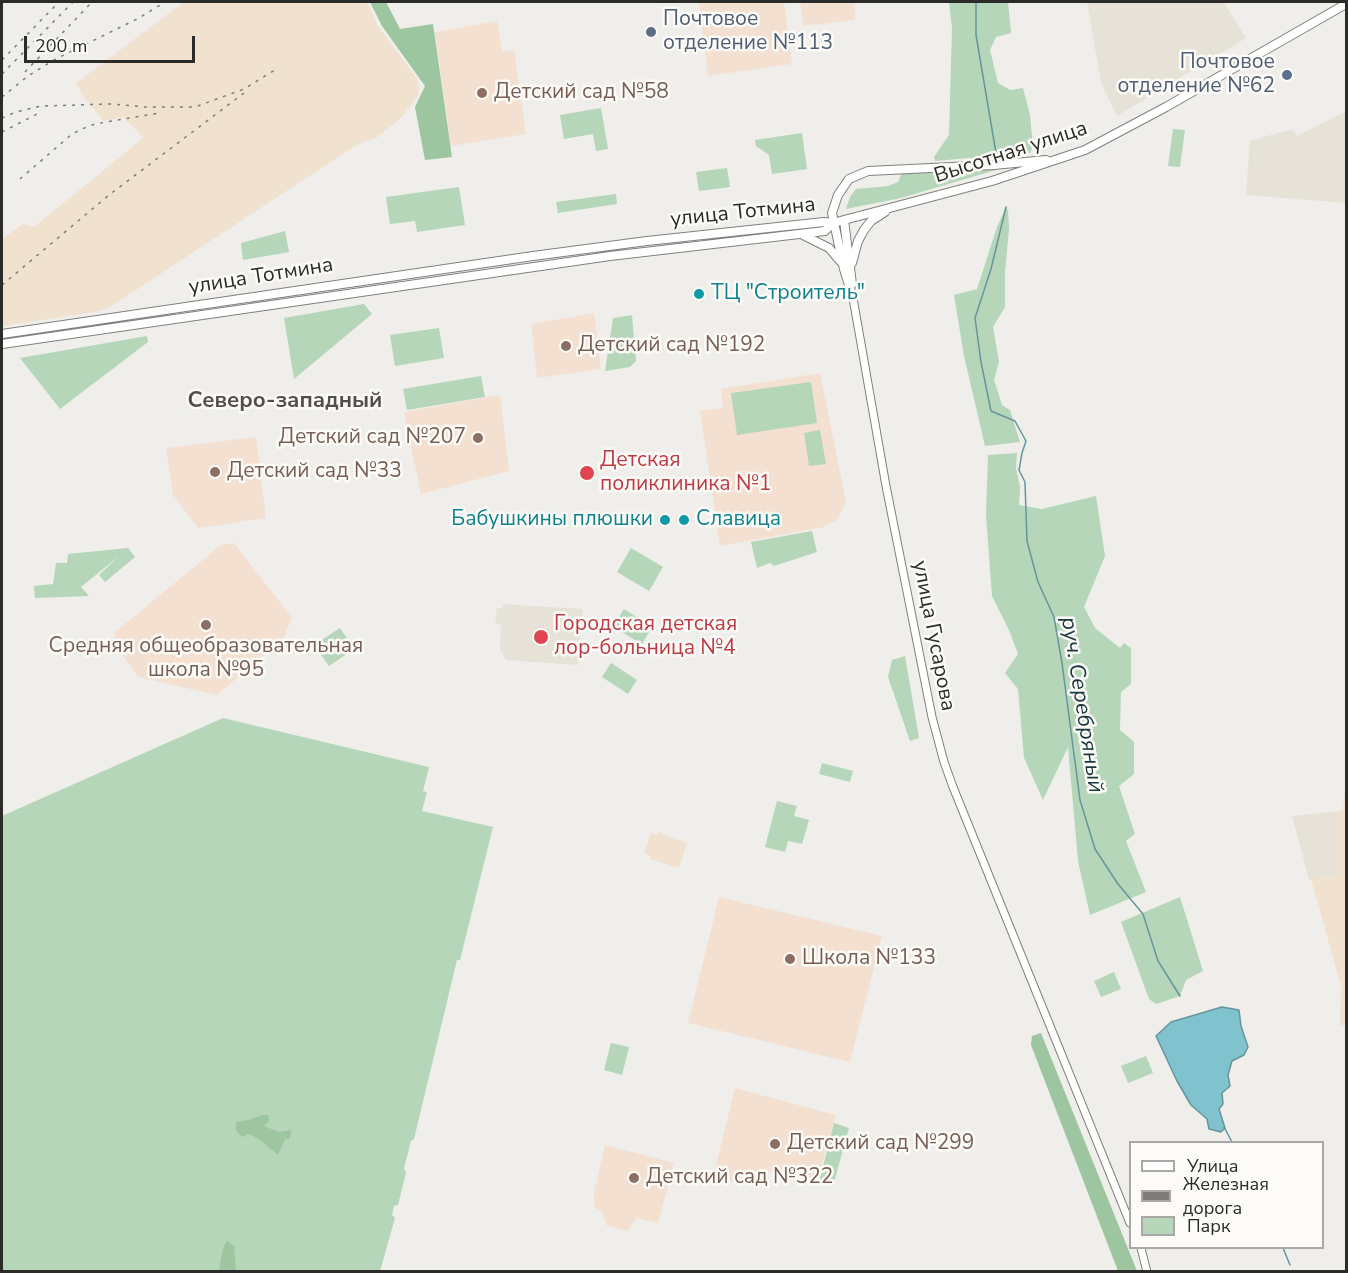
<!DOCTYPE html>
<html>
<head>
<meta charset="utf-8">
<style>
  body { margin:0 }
  #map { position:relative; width:1348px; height:1273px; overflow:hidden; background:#efeeeb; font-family:"Nunito Sans",sans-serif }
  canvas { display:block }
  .frame { position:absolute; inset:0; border:3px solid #2b2b2a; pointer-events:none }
  .legend { position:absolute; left:1129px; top:1141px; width:195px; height:108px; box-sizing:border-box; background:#fdfbf8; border:2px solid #a9a8a6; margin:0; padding:8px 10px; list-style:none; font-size:18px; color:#2b2b2a }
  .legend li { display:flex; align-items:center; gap:12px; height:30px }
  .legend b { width:30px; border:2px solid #a9a8a6 }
  .scale { position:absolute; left:24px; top:36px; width:171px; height:27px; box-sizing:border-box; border:3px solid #2b2b2a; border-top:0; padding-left:8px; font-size:18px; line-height:21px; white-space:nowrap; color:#2b2b2a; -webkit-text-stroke:4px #fdfbf8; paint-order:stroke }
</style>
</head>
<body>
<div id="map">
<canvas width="1348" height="1273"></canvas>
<div class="frame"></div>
<ul class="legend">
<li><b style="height:8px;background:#fff"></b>Улица</li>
<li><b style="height:8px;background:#7e7d7b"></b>Железная дорога</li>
<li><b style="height:16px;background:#b5d6b8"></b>Парк</li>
</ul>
<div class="scale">200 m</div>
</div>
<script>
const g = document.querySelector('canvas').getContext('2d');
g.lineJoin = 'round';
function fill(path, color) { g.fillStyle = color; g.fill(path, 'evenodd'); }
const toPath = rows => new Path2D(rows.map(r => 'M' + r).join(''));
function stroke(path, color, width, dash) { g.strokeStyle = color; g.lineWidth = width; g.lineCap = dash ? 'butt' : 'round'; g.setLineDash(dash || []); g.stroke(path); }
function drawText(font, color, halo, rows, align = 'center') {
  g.font = font + ' "Nunito Sans",sans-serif'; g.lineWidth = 5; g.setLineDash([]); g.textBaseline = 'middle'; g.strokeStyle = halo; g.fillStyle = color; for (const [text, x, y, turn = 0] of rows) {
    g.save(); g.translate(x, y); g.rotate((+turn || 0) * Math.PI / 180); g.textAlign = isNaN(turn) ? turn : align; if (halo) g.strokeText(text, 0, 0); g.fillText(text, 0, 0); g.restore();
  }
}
const built = toPath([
  [1087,2,1224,2,1246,38,1117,116,1101,83],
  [1345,112,1346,113,1346,203,1246,195,1250,141,1292,129,1297,136],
  [503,604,583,609,578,665,506,660,500,649,501,624,495,623,497,608,503,608],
  [1340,811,1336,812,1337,876,1309,880,1292,816]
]);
const industrial = toPath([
  [184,2,367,2,378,26,418,80,419,94,402,117,376,138,358,144,110,307,95,312,2,326,2,239,23,224,34,227,143,138,124,117,103,121,89,102,86,101,76,83],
  [1346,780,1346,1025,1340,1025,1341,986,1311,879,1337,876,1336,812,1343,810],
  [658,832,687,843,679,868,650,859,651,856,644,853,651,833,658,835]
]);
const education = toPath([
  [699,2,784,2,792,64,708,76],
  [800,2,855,2,855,20,804,26],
  [497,21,502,52,514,50,526,134,451,146,435,32],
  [594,313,601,369,537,378,531,324],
  [820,373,846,502,838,519,824,527,720,546,700,411,723,408,721,389],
  [500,395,509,471,421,494,404,412],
  [256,437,266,518,198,528,173,495,166,448],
  [234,543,292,618,283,639,217,695,138,677,113,642,115,632,221,545],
  [719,897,882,936,850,1062,688,1023],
  [735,1088,836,1115,817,1182,761,1169,734,1182,713,1177],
  [605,1145,674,1163,658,1223,636,1218,628,1231,607,1226,602,1212,594,1206,594,1193]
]);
const green = toPath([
  [949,2,1008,2,1011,33,996,37,990,50,998,83,1010,90,1023,88,1030,115,1033,146,1030,153,935,161,934,157,949,135,952,28],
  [601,108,608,149,596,151,593,134,564,139,560,115],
  [1173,129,1185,130,1180,167,1168,166],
  [802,133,807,169,772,174,769,155,756,146,755,140],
  [727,168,730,187,699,191,696,172],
  [974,170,996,170,901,198,846,209,850,197,856,189,888,186,898,182,901,174],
  [459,187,465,225,417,232,415,221,390,224,386,197],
  [616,194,617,204,558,213,556,202],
  [1006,207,1008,210,1009,229,1005,273,1005,307,993,327,999,362,994,380,1002,405,1010,410,1020,442,985,446,964,356,954,295,977,289,997,227],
  [285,231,289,252,243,260,241,243],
  [364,304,372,314,294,379,284,318],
  [632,315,636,361,630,367,605,371,613,318],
  [439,328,444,358,395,366,390,335],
  [147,336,148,342,60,409,20,358],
  [481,376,485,397,407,410,403,389],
  [811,382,817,423,737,435,731,393],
  [820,430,826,464,809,466,804,433],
  [1017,453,1016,468,1020,487,1019,505,1042,509,1096,496,1105,556,1084,607,1095,628,1120,648,1124,643,1131,648,1131,684,1121,692,1120,730,1134,742,1134,774,1119,786,1135,834,1126,841,1146,892,1090,915,1078,861,1068,747,1043,800,1024,758,1018,689,1005,673,1018,654,1009,630,992,596,986,515,988,455],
  [812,531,817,552,774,566,770,563,757,568,751,542],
  [128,548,135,557,105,582,99,575,119,556,81,587,89,596,35,598,34,586,53,584,56,563,67,563,68,554],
  [631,548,663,567,649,591,617,572],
  [624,609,652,627,642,644,613,627],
  [340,628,354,649,329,666,319,652,322,650,317,643],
  [905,656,919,738,910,741,888,677,892,660],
  [611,663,637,680,628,694,602,677],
  [223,718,429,767,423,791,427,792,422,811,493,827,460,960,457,960,414,1139,411,1141,404,1168,406,1173,398,1205,394,1206,392,1215,395,1218,380,1271,2,1271,2,816],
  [822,763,853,771,850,782,819,774],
  [777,801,797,806,794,816,809,820,802,844,788,841,785,852,765,847],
  [1180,897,1203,971,1186,980,1180,996,1156,1004,1149,999,1121,922],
  [1114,972,1121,989,1101,997,1094,981],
  [611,1043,629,1047,622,1075,604,1070],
  [1146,1056,1153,1073,1128,1083,1121,1066],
  [834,1123,849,1128,833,1186,819,1182]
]);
const forest = toPath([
  [370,2,386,2,400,29,433,24,452,157,425,160,415,107,425,86,382,26],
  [1041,1033,1137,1271,1118,1271,1031,1045,1032,1036],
  [262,1115,268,1115,269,1121,264,1126,279,1132,292,1130,289,1139,285,1139,278,1155,259,1139,249,1134,242,1137,236,1130,236,1122,249,1120],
  [227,1241,234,1246,236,1271,219,1271,223,1248]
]);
const water = toPath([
  [1222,1007,1239,1010,1241,1026,1248,1047,1244,1055,1232,1061,1228,1075,1230,1086,1222,1093,1223,1104,1219,1109,1225,1128,1221,1132,1209,1129,1207,1119,1191,1105,1177,1081,1156,1036,1171,1022,1222,1007]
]);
const stream = toPath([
  [976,2,976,35,996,153],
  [1006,207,991,269,975,318,981,362,991,411,1015,421,1026,441,1022,453,1019,470,1025,482,1027,541,1038,582,1054,617,1062,663,1080,800,1095,849,1118,884,1143,914,1158,961,1180,996],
  [1224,1127,1232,1142],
  [1283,1248,1290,1265]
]);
const secondary = toPath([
  [853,298,886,486,932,717,944,762,953,787,1130,1223],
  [1141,1248,1147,1272]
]);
const primary = toPath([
  [844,220,852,284],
  [803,235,829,248,841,262],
  [852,263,858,241,864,230,871,221,885,212],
  [853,298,844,269,832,213,838,195,849,179,868,171,994,165,1046,160],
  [2,334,533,256,647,241,824,222,833,223],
  [2,344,610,256,825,231,833,223,844,220,992,181,1085,150,1166,107,1346,4]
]);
const rail = toPath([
  [2,60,59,2],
  [25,72,92,2],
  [2,74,73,2],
  [2,97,28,76,54,60,139,18,165,2],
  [2,118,16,112,41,106,112,104,145,107,195,107,244,89,278,68],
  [2,132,41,112],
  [20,179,72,134,82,129,95,124,159,113],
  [2,285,109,195,244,93]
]);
const markers = [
  [651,32,6,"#5c6f8a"],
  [1287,75,6,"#5c6f8a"],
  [482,93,6,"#8d6e63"],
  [699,294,6,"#0f9aa8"],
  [566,346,6,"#8d6e63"],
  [478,438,6,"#8d6e63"],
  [215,472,6,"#8d6e63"],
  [587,473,8,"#e0444e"],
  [665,520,6,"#0f9aa8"],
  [684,520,6,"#0f9aa8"],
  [206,625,6,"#8d6e63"],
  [541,637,8,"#e0444e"],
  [790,959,6,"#8d6e63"],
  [775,1144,6,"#8d6e63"],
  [634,1178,6,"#8d6e63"]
];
const serviceNames = [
  ["Почтовое",663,20],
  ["отделение №113",663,44],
  ["Почтовое",1275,63,"right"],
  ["отделение №62",1275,87,"right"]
];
const educationNames = [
  ["Детский сад №58",494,93],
  ["Детский сад №192",578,346],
  ["Детский сад №207",466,438,"right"],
  ["Детский сад №33",227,472],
  ["Средняя общеобразовательная",206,647,"center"],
  ["школа №95",206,671,"center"],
  ["Школа №133",802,959],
  ["Детский сад №299",787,1144],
  ["Детский сад №322",646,1178]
];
const streetNames = [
  ["Высотная улица",1011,153,-18],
  ["улица Тотмина",743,213,-6],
  ["улица Тотмина",261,277,-9],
  ["улица Гусарова",933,636,79]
];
const cultureNames = [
  ["ТЦ \"Строитель\"",711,294],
  ["Бабушкины плюшки",653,520,"right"],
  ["Славица",696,520]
];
const healthNames = [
  ["Детская",600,461],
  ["поликлиника №1",600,485],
  ["Городская детская",554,625],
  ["лор-больница №4",554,649]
];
const neighbourhoodNames = [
  ["Северо-западный",285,402]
];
const waterNames = [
  ["руч. Серебряный",1081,705,81]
];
fill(built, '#e7e2d8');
fill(industrial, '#f0e2cf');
fill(education, '#f4e0d1');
fill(green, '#b5d6b8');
fill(forest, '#9cc5a0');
fill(water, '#80c2cd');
stroke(water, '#66959c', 1.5);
stroke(stream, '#66959c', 1.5);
stroke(secondary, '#81807d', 9);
stroke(primary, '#81807d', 10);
stroke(secondary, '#fff', 7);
stroke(primary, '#fff', 8);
stroke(rail, '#7e7d7b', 1.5, [3, 6]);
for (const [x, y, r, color] of markers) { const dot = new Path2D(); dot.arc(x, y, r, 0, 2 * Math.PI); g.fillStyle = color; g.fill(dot); stroke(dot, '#fdfbf8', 2); }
drawText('21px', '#4e5e75', '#fdfbf8', serviceNames, 'left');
drawText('21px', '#785e54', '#fdfbf8', educationNames, 'left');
drawText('21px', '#2b2b2a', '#fdfbf8', streetNames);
drawText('21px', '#0d838f', '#fdfbf8', cultureNames, 'left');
drawText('21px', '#be3a42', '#fdfbf8', healthNames, 'left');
drawText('bold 22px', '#504f4c', '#fdfbf8', neighbourhoodNames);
drawText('italic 22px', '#17383e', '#fdfbf8', waterNames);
</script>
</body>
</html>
